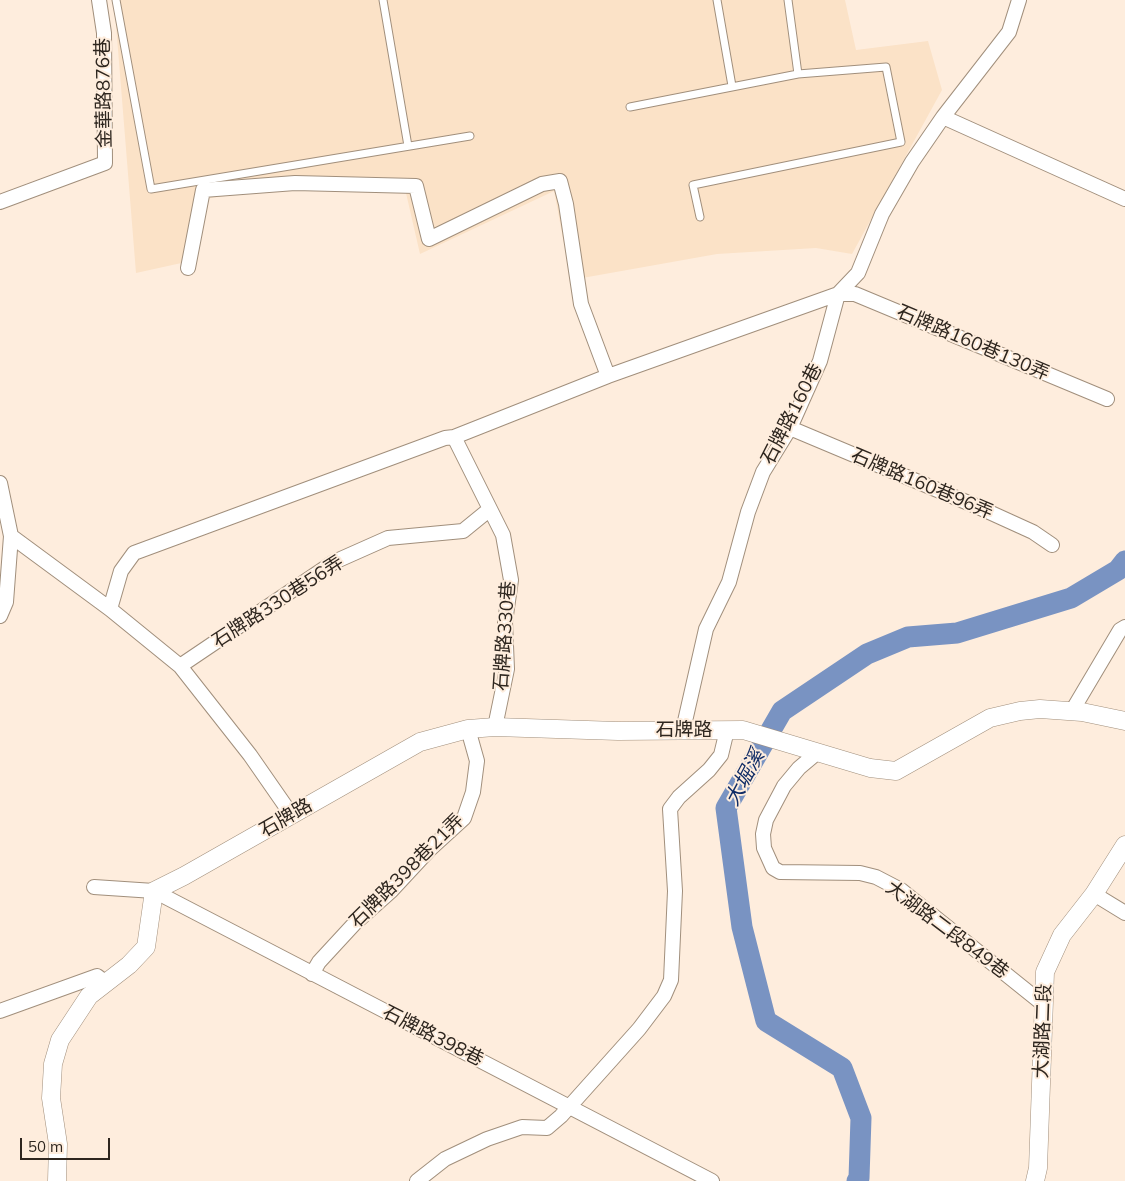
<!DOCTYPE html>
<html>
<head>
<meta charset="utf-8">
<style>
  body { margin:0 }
  #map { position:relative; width:1125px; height:1181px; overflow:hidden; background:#feeddd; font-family:Mulish,sans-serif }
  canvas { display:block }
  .scale { position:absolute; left:20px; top:1138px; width:90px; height:22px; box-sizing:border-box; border:2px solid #2e261f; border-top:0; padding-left:6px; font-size:15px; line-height:18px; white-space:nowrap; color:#2e261f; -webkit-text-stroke:4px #feeddd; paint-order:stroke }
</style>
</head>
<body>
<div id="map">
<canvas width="1125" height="1181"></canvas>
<div class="scale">50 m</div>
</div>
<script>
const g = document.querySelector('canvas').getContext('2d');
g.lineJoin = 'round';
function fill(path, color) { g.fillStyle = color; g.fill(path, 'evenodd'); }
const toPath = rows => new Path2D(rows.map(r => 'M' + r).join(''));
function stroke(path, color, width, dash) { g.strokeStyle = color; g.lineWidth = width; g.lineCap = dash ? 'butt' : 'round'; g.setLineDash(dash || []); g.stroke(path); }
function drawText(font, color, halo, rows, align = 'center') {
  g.font = font + ' Mulish,"Noto Sans TC",sans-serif'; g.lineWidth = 4; g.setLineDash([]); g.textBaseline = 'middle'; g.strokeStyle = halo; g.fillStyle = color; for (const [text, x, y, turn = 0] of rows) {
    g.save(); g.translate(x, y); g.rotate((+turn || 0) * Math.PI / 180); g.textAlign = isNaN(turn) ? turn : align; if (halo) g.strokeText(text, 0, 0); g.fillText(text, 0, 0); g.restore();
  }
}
const built = toPath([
  [114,0,845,0,856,50,928,41,942,90,852,254,816,248,717,254,571,280,554,191,420,254,406,193,275,189,204,199,186,262,136,273]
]);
const river = toPath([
  [857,1181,859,1178,861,1118,842,1068,766,1021,742,927,726,808,782,711,867,654,908,637,957,633,1071,598,1118,570,1125,561]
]);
const service = toPath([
  [116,0,151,189,470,136],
  [383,0,408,146],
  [717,0,732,86],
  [788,0,798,74],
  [630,107,798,74,886,67,901,142,693,185,700,217]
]);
const minor = toPath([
  [943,117,1125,199],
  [0,202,105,163,104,33,99,0],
  [188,268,203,190,295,183,416,186,429,239,542,184,560,181,566,204,581,304,608,376],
  [790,428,978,507,1033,532,1052,545],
  [454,437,503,535,511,580,505,622,507,669,495,727],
  [0,483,11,536,6,602,0,616],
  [11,536,110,609,180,666,250,755,291,814],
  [110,609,121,571,134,553,445,438,454,437,608,376,838,294,855,294,1107,399],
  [180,666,334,562,388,538,463,531,490,509],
  [1072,711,1120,630,1125,627],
  [683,730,706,629,729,582,748,512,763,472,790,428,820,361,838,294,858,273,882,214,912,162,943,117,1009,32,1019,0],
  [818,752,799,768,784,786,766,820,763,834,764,848,773,868,780,872,860,873,876,877,901,890,1043,1004],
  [94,887,154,891,712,1181],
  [1094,894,1125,913],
  [312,974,319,962,355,923,391,891,430,849,464,818,473,792,477,761,468,729],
  [0,1011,97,976,105,982],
  [417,1181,445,1159,487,1139,522,1127,547,1128,561,1116,639,1029,664,996,671,980,675,891,670,809,679,797,709,770,721,755,727,730]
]);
const tertiary = toPath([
  [57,1181,58,1144,51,1098,53,1064,60,1040,89,996,129,965,146,947,154,891,184,876,420,742,468,729,495,727,618,731,743,730,870,768,896,771,990,718,1020,711,1040,709,1082,712,1125,721],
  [1035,1181,1038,1168,1045,972,1062,935,1094,894,1125,845]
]);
const streetNames = [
  ["金華路876巷",104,93,-91],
  ["石牌路160巷130弄",973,343,23],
  ["石牌路160巷",792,414,-63],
  ["石牌路160巷96弄",922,484,23],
  ["石牌路330巷56弄",278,602,-33],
  ["石牌路330巷",505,636,-86],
  ["石牌路",684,730],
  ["石牌路",286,818,-30],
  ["石牌路398巷21弄",407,871,-45],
  ["大湖路二段849巷",947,930,37],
  ["大湖路二段",1043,1031,-88],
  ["石牌路398巷",433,1036,27]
];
const waterNames = [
  ["大堀溪",745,778,-62]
];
fill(built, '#fbe2c7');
stroke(river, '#7993c2', 21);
stroke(service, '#a18f7c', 9);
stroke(minor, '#a18f7c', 16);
stroke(tertiary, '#a18f7c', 19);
stroke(service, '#fff', 7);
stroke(minor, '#fff', 14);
stroke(tertiary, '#fff', 18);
drawText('19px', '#2e261f', '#feeddd', streetNames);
drawText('italic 20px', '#102c66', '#feeddd', waterNames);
</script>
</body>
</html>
